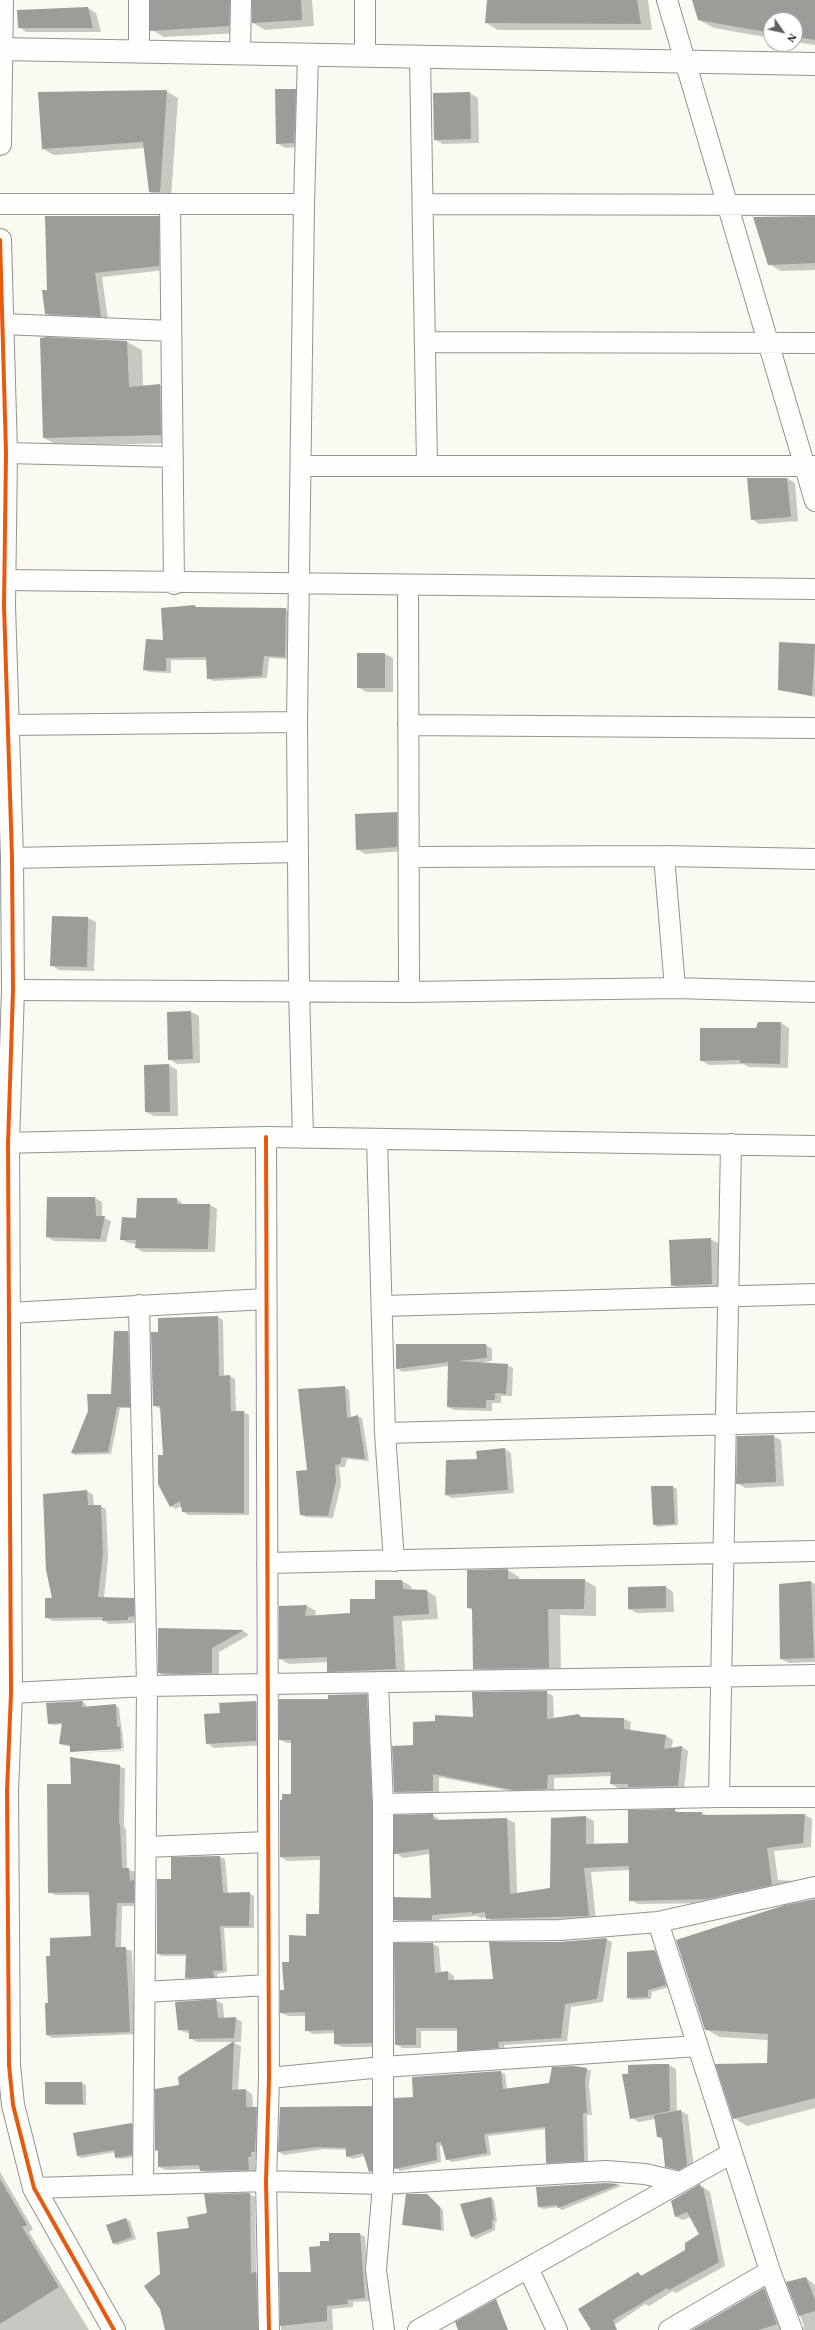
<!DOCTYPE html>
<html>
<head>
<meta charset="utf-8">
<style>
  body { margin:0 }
  #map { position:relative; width:815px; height:2330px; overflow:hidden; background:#faf9f2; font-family:Georgia,serif }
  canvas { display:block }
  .north { position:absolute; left:763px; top:12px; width:40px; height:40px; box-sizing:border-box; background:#fff; border:1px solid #9e9e9e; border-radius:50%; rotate:124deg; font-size:11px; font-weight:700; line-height:16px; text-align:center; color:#0d0d0d }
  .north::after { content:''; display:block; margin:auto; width:14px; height:18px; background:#60605d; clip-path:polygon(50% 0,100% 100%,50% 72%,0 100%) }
</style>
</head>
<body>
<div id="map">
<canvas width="815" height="2330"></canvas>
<div class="north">N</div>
</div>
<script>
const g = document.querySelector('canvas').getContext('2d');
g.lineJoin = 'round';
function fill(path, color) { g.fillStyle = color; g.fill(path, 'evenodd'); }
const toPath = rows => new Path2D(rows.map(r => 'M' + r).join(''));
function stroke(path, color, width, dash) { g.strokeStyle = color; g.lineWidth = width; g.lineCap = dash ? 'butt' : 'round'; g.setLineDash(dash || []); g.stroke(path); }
const shadow = toPath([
  [175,0,245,0,241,33,164,37,152,30],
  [252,0,312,0,314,26,265,30,253,23],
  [488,0,648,0,652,30,498,30,486,23],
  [694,0,815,0,815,45,795,42,795,20,771,20,771,38,714,28,699,20],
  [88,8,96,13,101,32,26,32,19,27],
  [295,90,303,95,302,147,285,148,277,143],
  [166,91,178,98,171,198,161,198,150,192,145,148,54,155,43,149],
  [470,93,478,98,479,143,443,144,435,140,434,94],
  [158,216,166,221,166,270,102,277,108,320,53,318,46,314,48,290],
  [815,217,815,270,781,271,769,264],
  [127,342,142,350,143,387,160,385,175,394,176,443,59,446,44,438],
  [787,478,795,483,798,521,759,524,752,519],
  [195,606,200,608,286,609,291,612,290,659,269,658,267,678,213,681,208,678,207,660,171,660,171,673,149,672,144,670,164,641,162,609],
  [780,643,815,645,815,697,779,689],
  [385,654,393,658,393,692,366,692,358,687],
  [397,813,405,817,405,851,365,854,357,849],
  [88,918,96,922,94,971,59,970,51,965],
  [191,1012,199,1016,200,1063,177,1064,169,1059,168,1013],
  [759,1023,781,1023,789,1028,788,1068,749,1067,743,1064,709,1065,701,1060,756,1029],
  [169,1065,177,1070,178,1116,154,1116,146,1112,145,1066],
  [48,1198,95,1198,102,1202,102,1217,111,1221,106,1242,54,1241,47,1237],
  [138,1199,177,1199,184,1205,210,1205,217,1209,215,1252,143,1252,136,1248,137,1244,128,1243,121,1239,137,1219],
  [710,1239,718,1243,720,1288,680,1289,672,1285],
  [218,1317,223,1320,224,1376,230,1376,235,1379,236,1412,243,1412,249,1415,249,1515,188,1515,183,1511,182,1506,176,1509,171,1506,164,1456,161,1409,154,1406,159,1333],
  [128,1332,131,1334,133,1408,120,1408,111,1454,75,1455,72,1453,112,1395],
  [486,1345,492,1349,492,1361,480,1363,507,1365,513,1368,512,1396,501,1396,501,1403,492,1403,492,1411,454,1410,448,1407,449,1366,402,1372,397,1368],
  [344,1387,349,1390,351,1418,357,1416,362,1418,369,1461,347,1459,345,1467,339,1467,341,1484,333,1518,306,1517,301,1515,308,1471],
  [773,1436,781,1440,784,1486,745,1488,737,1483],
  [505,1449,511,1453,514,1493,452,1498,446,1495,478,1460],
  [673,1487,677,1489,678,1525,657,1527,654,1524],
  [87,1491,93,1495,94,1506,100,1506,106,1509,108,1557,104,1598,133,1599,140,1602,140,1619,134,1619,134,1623,109,1624,103,1620,52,1621,46,1617],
  [508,1570,519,1577,519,1580,584,1580,596,1587,596,1616,560,1615,561,1674,486,1675,474,1669,474,1611,468,1608],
  [376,1581,402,1581,411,1586,412,1591,427,1591,436,1597,438,1619,402,1621,405,1673,337,1676,328,1671,328,1662,289,1664,280,1659,307,1606,316,1611,315,1616,351,1614,376,1600],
  [811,1582,815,1584,815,1662,789,1663,781,1659,780,1585],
  [666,1587,673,1592,674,1612,637,1613,629,1609],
  [159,1629,243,1631,249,1635,219,1652,219,1677,166,1677,159,1673],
  [546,1692,553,1696,554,1719,579,1715,584,1718,624,1719,631,1722,630,1731,666,1736,673,1740,671,1749,682,1747,688,1751,684,1790,635,1791,630,1788,618,1788,611,1784,612,1776,554,1778,554,1792,521,1793,439,1777,439,1795,402,1796,395,1792,414,1746,474,1718],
  [367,1695,373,1699,378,2047,342,2047,335,2044,335,2033,313,2034,306,2030,306,2016,288,2016,281,2013,285,1991,307,1937,320,1915,320,1860,287,1861,281,1857,292,1795,292,1743,287,1743,280,1740,329,1700],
  [82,1702,86,1704,86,1707,115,1705,119,1708,124,1748,73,1751,73,1753,71,1751,71,1747,60,1744,62,1724,53,1725,49,1723],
  [256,1702,264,1706,264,1745,214,1748,207,1743,221,1714,220,1704],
  [124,1750,124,1751,73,1753],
  [119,1766,125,1769,124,1828,126,1829,127,1869,135,1872,135,1882,139,1885,139,1906,122,1906,121,1948,132,1951,135,2034,52,2038,47,2035,51,1957,92,1937,90,1895,55,1895,49,1892,72,1785],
  [675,1810,679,1813,702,1813,708,1816,805,1815,812,1819,811,1847,774,1851,778,1880,795,1881,800,1884,715,1903,638,1904,630,1900,630,1870,591,1872,596,1920,495,1923,487,1917,481,1918,477,1916,439,1919,440,1924,403,1924,396,1920,432,1899,430,1854,403,1858,396,1853,396,1816,433,1815,441,1821,507,1819,515,1823,517,1894,551,1888,552,1819,586,1817,594,1821,594,1845,629,1844],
  [220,1857,225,1859,228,1894,250,1894,254,1896,254,1928,224,1928,227,1972,217,1974,218,1979,190,1980,186,1978,187,1956,162,1956,158,1954,172,1880],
  [815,1900,815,2108,747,2126,734,2118,768,2064,769,2040,719,2037,706,2029],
  [606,1939,612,1942,603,2002,571,2007,567,2041,504,2045,505,2051,464,2053,458,2050,458,2031,421,2031,421,2048,402,2048,396,2044,396,1944,433,1944,439,1947,441,1974,448,1972,454,1976,454,1981,494,1980,560,1942],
  [655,1951,659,1953,669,1987,652,1992,651,1999,632,2000,628,1998],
  [216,2000,223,2004,224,2018,235,2018,242,2022,241,2042,197,2042,190,2038,190,2034,179,2030],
  [234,2043,241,2046,238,2090,246,2090,252,2094,253,2108,263,2112,257,2160,255,2160,255,2173,208,2175,201,2169,166,2170,159,2167,159,2152,156,2150,180,2086,179,2078],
  [669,2065,676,2069,677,2112,681,2111,688,2115,694,2169,686,2173,666,2166,663,2140,658,2137,655,2119,639,2122,631,2118,629,2076],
  [586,2069,591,2071,589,2084,592,2115,587,2115,588,2163,551,2165,547,2162,546,2129,488,2136,491,2155,452,2162,447,2159,443,2145,440,2146,441,2162,400,2171,396,2168,414,2098,501,2072,505,2074,507,2089,549,2084],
  [46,2083,82,2083,86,2085,86,2105,50,2105,46,2103],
  [371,2107,376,2110,375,2174,370,2171,365,2156,352,2159,347,2156,347,2150,324,2149,284,2155,279,2152],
  [132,2124,135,2126,135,2157,120,2159,116,2157,116,2152,82,2158,78,2156],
  [0,2172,33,2229,29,2232,89,2330,0,2330],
  [619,2185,621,2186,562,2210,558,2207,543,2209,539,2207,537,2188],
  [700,2185,710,2192,725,2266,676,2293,673,2291,649,2306,645,2304,607,2330,592,2330,638,2273,643,2276,686,2250,700,2234,690,2217,683,2220,676,2217,672,2201],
  [250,2194,255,2197,256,2273,262,2277,263,2330,166,2330,161,2275,190,2229,208,2214],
  [430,2197,443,2210,444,2231,403,2224],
  [491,2198,494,2200,497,2221,495,2222,495,2230,476,2239,472,2237,462,2204],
  [126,2219,130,2221,136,2239,117,2245,114,2243],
  [360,2234,365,2237,371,2301,353,2302,353,2307,332,2309,333,2330,281,2330,280,2273,312,2273,321,2247,330,2242],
  [806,2278,815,2285,815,2330,803,2330,804,2326,788,2283],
  [764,2289,772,2294,786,2330,694,2330]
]);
const building = toPath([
  [150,0,230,0,229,26,150,31],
  [252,0,301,0,302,20,252,23],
  [487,0,637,0,641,24,485,23],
  [692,0,815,0,815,40,795,37,795,20,771,20,771,33,698,20],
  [88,7,93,28,18,28,17,10],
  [275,89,296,89,294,143,276,144],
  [167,90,160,192,149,192,143,142,42,149,38,92],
  [470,92,471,139,434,140,433,93],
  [45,216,159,216,159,266,95,273,101,317,45,314,42,290,47,290],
  [815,216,815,263,768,265,753,217],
  [47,337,127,341,129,387,160,384,161,435,43,438,40,338],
  [747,478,787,478,791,517,751,520],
  [195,605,195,607,286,608,285,657,264,656,262,676,207,679,206,657,166,658,166,671,143,670,146,639,163,640,161,608],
  [779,642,815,644,812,696,778,690],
  [357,653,385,653,385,688,357,688],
  [397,812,397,847,356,850,355,814],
  [52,916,88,917,87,967,50,966],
  [191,1011,193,1059,168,1060,167,1012],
  [758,1022,781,1022,780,1064,740,1063,740,1060,700,1061,700,1028,756,1028],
  [169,1064,170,1112,145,1112,144,1065],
  [47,1197,95,1197,96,1216,105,1216,100,1239,46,1237],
  [137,1198,177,1198,177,1204,210,1204,208,1249,135,1248,136,1240,120,1240,122,1217,136,1218],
  [711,1238,712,1284,671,1286,669,1240],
  [218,1316,219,1376,230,1375,231,1411,244,1411,244,1513,182,1512,180,1501,170,1507,158,1484,158,1455,163,1455,160,1406,153,1406,151,1332,158,1332,158,1318],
  [114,1331,128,1331,130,1407,117,1407,108,1452,71,1453,88,1411,87,1394,111,1394],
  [396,1344,486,1344,487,1358,458,1361,508,1364,506,1394,495,1393,495,1400,486,1400,486,1408,447,1407,448,1362,396,1369],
  [345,1386,347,1418,358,1415,365,1459,342,1457,340,1464,335,1465,336,1481,328,1516,300,1515,296,1471,307,1470,298,1389],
  [774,1435,776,1482,736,1484,737,1436],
  [505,1448,508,1490,445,1495,446,1460,477,1459,476,1451],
  [651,1486,673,1486,675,1524,653,1525],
  [87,1490,88,1505,101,1505,103,1553,98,1597,134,1598,134,1616,128,1617,128,1620,102,1621,103,1617,45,1618,45,1598,52,1598,46,1570,43,1494],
  [508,1569,508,1579,585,1579,584,1609,548,1609,549,1668,473,1669,472,1608,467,1608,467,1570],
  [375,1580,402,1580,403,1589,427,1590,429,1614,393,1616,396,1669,327,1672,327,1657,279,1659,279,1606,307,1605,305,1616,350,1613,350,1599,375,1599],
  [811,1581,814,1658,780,1659,779,1584],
  [666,1586,666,1608,628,1609,628,1587],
  [158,1628,244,1630,212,1648,212,1673,183,1674,158,1673],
  [547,1691,547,1719,579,1714,580,1717,624,1718,624,1729,666,1735,664,1749,682,1746,678,1786,628,1787,628,1784,610,1784,611,1772,548,1775,547,1789,513,1790,433,1774,433,1791,394,1792,392,1746,413,1745,413,1722,435,1721,435,1715,473,1717,472,1692],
  [367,1694,372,1804,372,2043,334,2044,334,2030,305,2031,305,2012,280,2013,280,1990,284,1990,282,1962,289,1962,289,1935,306,1936,306,1914,319,1914,320,1856,280,1857,280,1800,282,1800,282,1794,291,1794,291,1740,279,1740,279,1699,328,1699,328,1695],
  [83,1701,82,1707,116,1704,117,1727,120,1727,121,1749,70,1752,70,1745,59,1744,62,1723,48,1724,46,1703],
  [256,1701,256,1741,206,1744,204,1714,220,1713,219,1703],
  [70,1757,120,1765,119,1824,120,1824,122,1868,129,1868,130,1881,134,1880,134,1903,117,1903,115,1947,126,1947,130,2031,128,2032,46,2035,45,2003,48,2003,46,1956,50,1956,50,1938,91,1936,89,1892,48,1893,47,1784,71,1784],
  [675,1809,675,1812,702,1812,702,1815,805,1814,803,1843,767,1848,772,1885,707,1899,629,1901,629,1866,584,1868,589,1916,486,1919,485,1912,472,1914,472,1912,432,1915,432,1920,394,1920,394,1897,431,1898,429,1849,394,1854,394,1815,433,1814,433,1819,437,1820,507,1818,510,1894,550,1888,551,1818,586,1816,586,1844,628,1843,628,1810],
  [220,1856,223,1893,250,1892,249,1926,220,1926,223,1970,213,1971,214,1977,185,1978,186,1954,157,1954,157,1879,171,1879,171,1857],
  [815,1899,815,2098,733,2119,715,2064,767,2063,768,2034,705,2030,676,1940,785,1905],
  [607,1938,597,1999,565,2004,561,2038,498,2042,499,2048,457,2051,457,2028,416,2028,416,2045,395,2045,394,1943,433,1943,435,1973,448,1971,448,1980,493,1979,489,1942,560,1942],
  [655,1950,666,1985,648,1990,648,1997,627,1998,627,1952],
  [216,1999,218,2018,236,2017,234,2038,189,2039,189,2030,178,2030,175,2002],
  [234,2041,232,2090,246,2089,246,2107,257,2107,255,2152,251,2152,251,2157,248,2157,249,2170,200,2171,199,2165,158,2167,158,2150,155,2151,155,2089,179,2085,178,2077],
  [656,2064,669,2064,670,2111,630,2119,622,2074,628,2074,628,2065],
  [574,2066,587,2068,585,2081,587,2113,583,2113,584,2161,546,2163,545,2127,484,2134,487,2153,446,2160,441,2142,436,2143,437,2160,394,2169,394,2098,413,2097,412,2077,501,2071,503,2089,549,2083,552,2067],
  [45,2082,82,2082,83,2104,45,2104],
  [372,2106,372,2171,369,2172,363,2153,346,2157,346,2148,318,2147,278,2152,280,2107],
  [681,2110,687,2165,679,2170,665,2167,662,2137,657,2137,654,2115],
  [132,2123,132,2155,115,2158,114,2150,77,2156,73,2133],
  [0,2179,27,2225,22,2227,59,2287,0,2324],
  [606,2183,619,2184,558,2208,557,2205,538,2207,536,2187],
  [700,2184,701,2188,703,2187,719,2262,669,2290,667,2288,613,2320,617,2330,591,2330,578,2309,638,2272,641,2276,685,2250,685,2243,699,2234,687,2212,675,2217,671,2201],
  [250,2193,251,2273,256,2272,258,2330,165,2330,160,2309,144,2286,160,2274,157,2232,189,2228,187,2217,207,2213,204,2194],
  [406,2194,427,2194,440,2207,441,2230,402,2225],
  [491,2197,494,2219,492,2220,492,2228,471,2237,460,2204],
  [126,2218,132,2237,113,2244,106,2225],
  [329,2233,360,2233,365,2298,347,2300,348,2304,327,2306,327,2321,280,2326,279,2272,311,2272,309,2247,320,2246,320,2241,329,2241],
  [806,2277,815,2300,815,2311,799,2316,786,2282],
  [764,2288,777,2324,759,2330,692,2330],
  [496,2299,508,2330,458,2330,455,2322]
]);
const minor = toPath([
  [139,0,139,52],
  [365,0,365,56],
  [667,0,815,501],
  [240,54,241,0],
  [420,57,427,466],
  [0,204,304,204],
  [423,204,815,205],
  [170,205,174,584],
  [3,324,171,331],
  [425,342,815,343],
  [6,453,173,457],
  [301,466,815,466],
  [5,580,815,589],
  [408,586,409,992],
  [8,725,297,722],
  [408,725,815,728],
  [664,856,675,988],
  [409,857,664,856,815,859],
  [12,858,297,852],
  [13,990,409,992,675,988,815,992],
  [266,1137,269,2078,266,2181,269,2330],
  [303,1138,299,990,297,722,304,204,308,55],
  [377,1139,385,1433,394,1561],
  [0,1143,266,1137,815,1146],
  [139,1305,147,1686,143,2184],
  [382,1306,815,1294],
  [9,1313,266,1299],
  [385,1433,815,1422],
  [267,1563,815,1551],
  [378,1682,383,1804,383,2184,376,2270,384,2330],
  [11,1693,147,1686,815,1675],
  [719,1797,731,1144],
  [383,1804,719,1797,815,1797],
  [146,1847,267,1842],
  [658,1922,770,2271,792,2330],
  [384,1932,560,1930,658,1922,815,1887],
  [145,1992,268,1985],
  [269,2078,383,2067,698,2046],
  [34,2188,266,2181,383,2184,606,2171,645,2174,680,2182],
  [528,2268,557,2330],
  [418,2330,732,2153],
  [669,2330,770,2271]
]);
const tertiary = toPath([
  [0,49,815,64],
  [0,144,2,0],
  [0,240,6,453,4,606,12,858,13,990,8,1144,11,1693,7,1791,9,2065,13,2105,34,2188,114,2330]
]);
const cycleway = toPath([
  [0,240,6,453,4,606,12,858,13,990,8,1144,11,1693,7,1791,9,2065,13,2105,34,2188,114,2330],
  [266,1137,269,2078,266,2181,269,2330]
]);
fill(shadow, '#0003');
fill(building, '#9d9c98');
stroke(minor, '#949390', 22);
stroke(tertiary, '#949390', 24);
stroke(minor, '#fefefd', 20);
stroke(tertiary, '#fefefd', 22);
stroke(cycleway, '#e8590c', 4);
</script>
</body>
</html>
